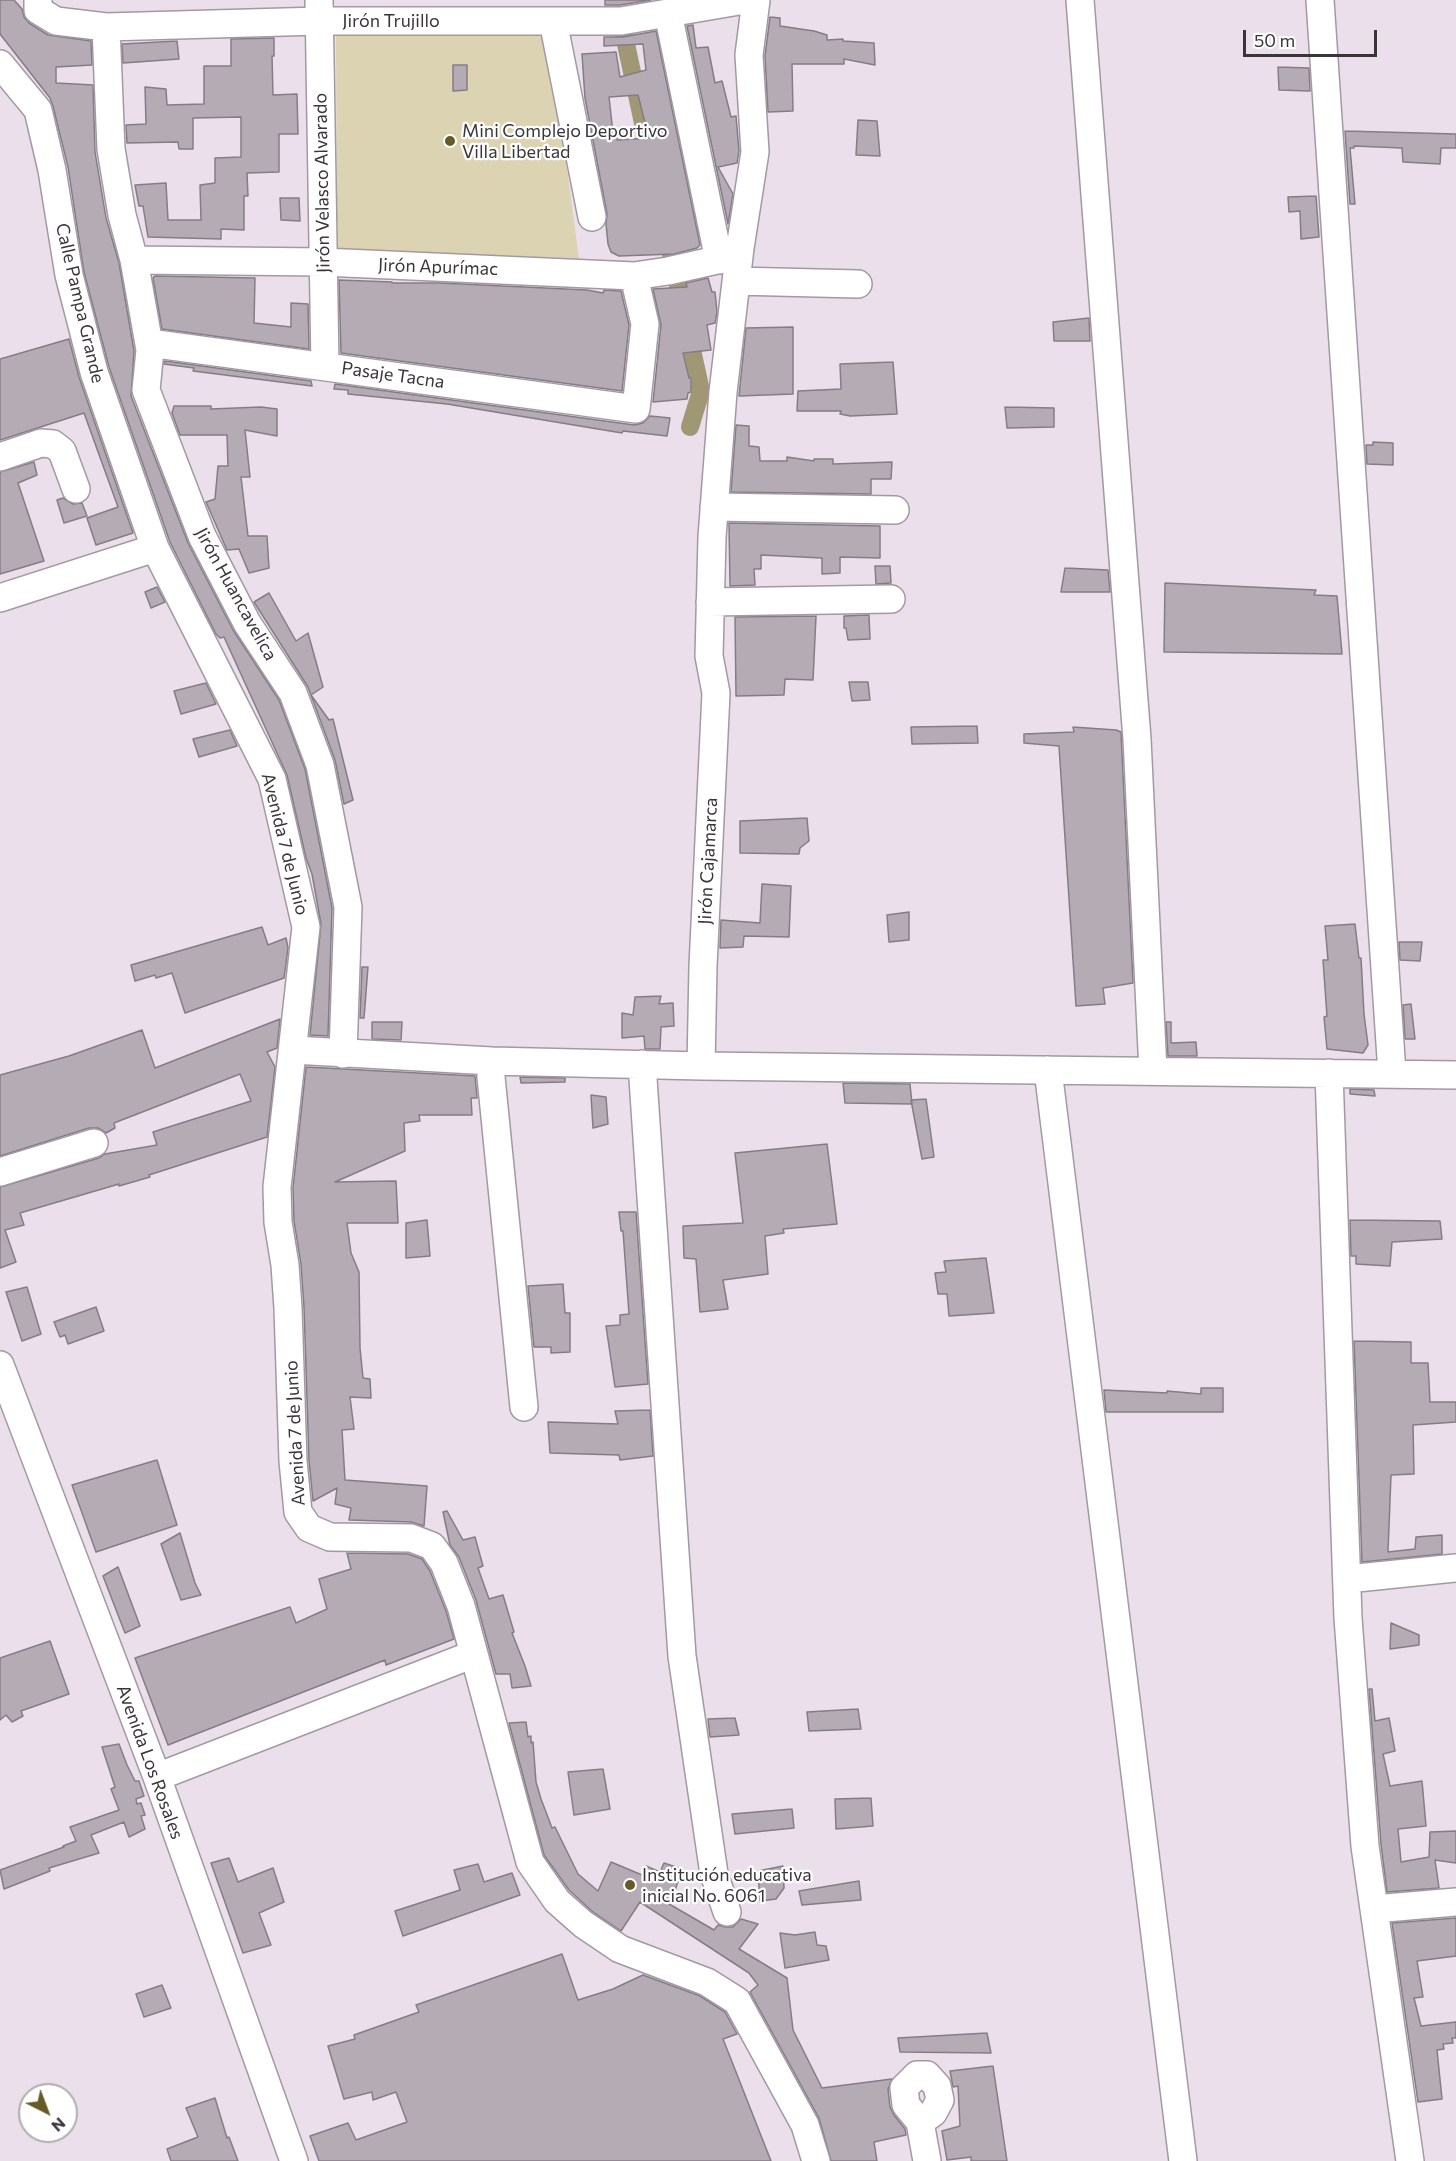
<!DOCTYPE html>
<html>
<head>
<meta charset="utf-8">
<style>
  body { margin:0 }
  #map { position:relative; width:1456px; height:2161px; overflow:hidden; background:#eadfeb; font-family:Commissioner,sans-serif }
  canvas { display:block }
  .north { position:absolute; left:18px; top:2083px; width:60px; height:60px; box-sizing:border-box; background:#fff; border:2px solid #b0aeb0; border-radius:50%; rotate:138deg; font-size:16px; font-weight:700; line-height:24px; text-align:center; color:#393539 }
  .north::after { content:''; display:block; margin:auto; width:21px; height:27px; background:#665a27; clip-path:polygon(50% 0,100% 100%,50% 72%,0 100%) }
  .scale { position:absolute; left:1243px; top:30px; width:134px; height:27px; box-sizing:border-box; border:3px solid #393539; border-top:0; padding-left:8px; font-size:18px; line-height:21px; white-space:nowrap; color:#393539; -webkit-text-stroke:4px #fff; paint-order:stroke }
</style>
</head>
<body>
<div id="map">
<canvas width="1456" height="2161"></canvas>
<div class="north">N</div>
<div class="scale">50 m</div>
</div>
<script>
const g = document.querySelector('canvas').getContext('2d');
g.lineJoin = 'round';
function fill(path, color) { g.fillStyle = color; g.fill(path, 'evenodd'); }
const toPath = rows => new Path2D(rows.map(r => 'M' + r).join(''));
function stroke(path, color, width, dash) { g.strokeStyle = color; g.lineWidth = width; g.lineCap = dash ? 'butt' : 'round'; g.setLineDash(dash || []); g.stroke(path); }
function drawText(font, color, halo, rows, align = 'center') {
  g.font = font + ' Commissioner,sans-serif'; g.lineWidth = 4.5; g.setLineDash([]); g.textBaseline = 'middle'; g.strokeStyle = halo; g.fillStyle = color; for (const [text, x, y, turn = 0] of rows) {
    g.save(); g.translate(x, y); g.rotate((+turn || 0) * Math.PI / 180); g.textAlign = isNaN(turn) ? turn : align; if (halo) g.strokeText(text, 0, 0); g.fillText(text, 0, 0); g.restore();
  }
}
const green = toPath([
  [336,33,549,33,579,259,337,248]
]);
const canal = toPath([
  [621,21,651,160],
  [666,231,701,391,690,427]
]);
const building = toPath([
  [0,0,14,0,22,9,24,17,29,23,48,35,91,41,92,65,56,67,56,83,93,85,95,152,106,218,119,263,134,351,131,396,188,543,233,630,279,700,305,769,332,908,328,1036,310,1035,321,924,312,874,306,858,287,775,224,637,220,638,216,634,170,542,109,367,84,272,68,167,53,106,50,98,0,34,0,0],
  [605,0,651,0,620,5,605,5,605,0],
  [770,17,780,18,780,26,814,31,827,35,827,40,843,39,843,41,874,43,875,65,844,59,844,64,792,64,793,111,768,112,765,56,770,17],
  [693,25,696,48,708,47,715,83,722,81,731,117,736,116,739,151,737,163,718,167,733,194,728,224,687,26,693,25],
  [656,31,700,245,697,248,674,254,619,256,611,252,608,244,606,224,607,214,585,98,582,54,616,52,620,77,646,70,643,44,604,46,604,37,623,37,656,31],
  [638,95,649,138,617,140,617,132,613,133,609,97,638,95],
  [274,38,274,56,272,56,273,95,297,94,298,134,279,134,279,172,247,173,248,196,244,196,244,230,221,229,221,239,148,237,143,206,139,206,135,185,166,183,168,220,201,220,200,185,215,183,215,158,241,157,241,117,193,118,193,149,179,149,178,142,127,143,126,125,146,124,145,87,166,89,167,105,204,104,204,66,231,66,231,39,274,38],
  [177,41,179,59,123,63,122,44,177,41],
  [453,65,467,65,467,90,453,91,453,65],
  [1278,67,1309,68,1310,91,1279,90,1278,67],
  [858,120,877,121,880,156,856,155,858,120],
  [1345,131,1456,134,1456,148,1441,148,1440,164,1403,162,1402,148,1354,146,1354,148,1350,148,1355,204,1350,204,1345,131],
  [1316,196,1319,237,1301,239,1300,211,1289,212,1288,197,1316,196],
  [280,198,299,198,300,221,281,220,280,198],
  [155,276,255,278,254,323,291,327,291,303,308,304,309,349,162,329,153,278,155,276],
  [708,278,712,292,715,292,717,312,715,323,707,325,711,350,683,353,689,378,691,378,691,392,688,393,687,399,653,402,661,325,653,289,687,287,686,283,708,278],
  [339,280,392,282,392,283,440,283,587,290,603,293,604,290,621,291,629,325,622,391,341,353,339,280],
  [1089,318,1090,341,1054,341,1053,322,1089,318],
  [793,327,793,394,739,396,746,328,793,327],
  [69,339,79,377,133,533,96,545,87,518,118,507,84,413,0,440,0,359,69,339],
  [165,361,311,381,312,386,193,371,194,368,164,364,165,361],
  [893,362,897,414,850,416,840,414,841,411,797,411,798,391,841,389,840,364,893,362],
  [335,384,634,425,643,423,650,416,670,418,667,436,623,431,622,433,447,404,348,394,348,390,334,389,335,384],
  [174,406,211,406,211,409,261,407,277,409,277,436,245,430,250,477,241,477,248,536,267,536,269,568,249,573,239,549,227,550,206,502,215,499,218,466,228,466,227,435,180,435,172,413,174,406],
  [1005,407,1054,408,1054,427,1007,428,1005,407],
  [736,425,749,426,749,446,759,447,760,461,787,461,787,457,814,461,814,459,833,459,833,464,892,462,891,479,871,479,871,494,731,492,736,425],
  [1373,442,1393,443,1393,465,1367,464,1366,445,1373,445,1373,442],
  [34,462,37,475,18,483,44,561,0,574,0,472,34,462],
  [63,498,73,504,82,503,87,516,64,523,57,500,63,498],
  [729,523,880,526,880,558,840,557,840,573,822,574,822,558,761,555,761,569,754,569,755,585,730,586,729,523],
  [875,566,890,566,891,583,876,584,875,566],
  [1065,568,1108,570,1110,592,1061,592,1065,568],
  [1165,583,1316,590,1314,595,1337,596,1342,654,1164,652,1165,583],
  [157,587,165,602,151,608,145,592,157,587],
  [269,593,296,641,308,633,323,687,311,695,329,720,333,719,353,800,344,804,335,760,308,687,254,602,269,593],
  [869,615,870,639,848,640,846,628,844,628,844,616,869,615],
  [816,616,813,680,785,679,784,695,736,696,735,617,816,616],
  [849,682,868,682,870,700,852,701,849,682],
  [206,683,216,704,181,714,174,691,206,683],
  [977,726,978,743,912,744,911,727,977,726],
  [1073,727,1116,730,1121,732,1133,983,1103,988,1105,1004,1076,1006,1059,746,1024,743,1024,734,1074,732,1073,727],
  [230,730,237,746,199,757,193,739,230,730],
  [807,818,809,841,800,848,799,854,740,853,740,821,807,818],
  [762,884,791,886,789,937,744,936,743,947,720,948,721,920,760,923,762,884],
  [909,912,909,940,889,942,887,915,909,912],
  [1355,924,1359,958,1361,958,1364,1014,1368,1045,1363,1053,1327,1049,1324,1017,1327,1016,1323,960,1328,960,1325,926,1355,924],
  [262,927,268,945,286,938,288,948,284,978,185,1013,172,973,156,978,155,975,135,981,131,965,262,927],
  [1399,942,1422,942,1420,961,1400,960,1399,942],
  [362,967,368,967,364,1018,360,1018,362,967],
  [661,996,659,1004,673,1003,674,1026,661,1027,660,1049,645,1049,644,1036,622,1038,622,1013,633,1015,635,997,661,996],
  [1411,1004,1415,1039,1405,1039,1403,1005,1411,1004],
  [280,1019,277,1048,267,1052,275,1067,267,1137,149,1175,150,1177,119,1186,119,1184,20,1213,24,1225,5,1230,16,1262,0,1268,0,1187,99,1158,105,1154,157,1145,153,1132,251,1101,240,1074,114,1123,115,1128,106,1133,98,1128,89,1128,0,1156,0,1075,69,1056,142,1030,155,1068,280,1019],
  [372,1022,402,1022,401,1040,372,1039,372,1022],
  [1166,1022,1171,1022,1171,1043,1196,1042,1197,1056,1168,1056,1166,1022],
  [306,1067,475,1076,477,1098,471,1098,472,1115,419,1115,420,1121,404,1123,405,1151,335,1182,396,1181,398,1223,347,1223,351,1253,359,1272,360,1348,363,1378,370,1379,371,1398,350,1397,354,1429,342,1430,345,1480,427,1486,424,1526,411,1522,349,1520,351,1508,335,1504,337,1488,313,1501,309,1460,304,1307,301,1264,294,1221,293,1188,306,1067],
  [520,1077,565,1078,565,1082,521,1083,520,1077],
  [843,1083,910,1084,912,1104,845,1103,843,1083],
  [1350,1089,1374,1090,1375,1096,1350,1094,1350,1089],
  [591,1095,606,1097,608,1124,593,1128,591,1095],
  [926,1099,934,1157,922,1159,911,1100,926,1099],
  [827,1144,837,1224,783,1229,784,1233,765,1236,768,1274,723,1280,728,1309,700,1312,696,1259,684,1258,683,1226,743,1223,735,1153,827,1144],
  [619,1212,636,1212,648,1384,615,1387,606,1326,620,1325,620,1315,629,1314,623,1231,621,1231,619,1212],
  [427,1220,430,1256,406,1258,406,1223,427,1220],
  [1350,1220,1440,1221,1442,1239,1392,1242,1390,1266,1356,1264,1356,1256,1351,1256,1350,1220],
  [986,1258,994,1313,949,1316,947,1294,938,1294,935,1273,946,1272,944,1261,986,1258],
  [563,1284,565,1313,570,1313,570,1352,551,1353,551,1347,534,1347,528,1286,563,1284],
  [27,1287,41,1334,22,1341,6,1292,27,1287],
  [96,1307,104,1331,68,1344,65,1335,60,1337,54,1322,96,1307],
  [1354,1341,1411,1342,1411,1363,1428,1363,1430,1402,1456,1402,1456,1422,1413,1425,1414,1474,1391,1475,1388,1552,1415,1549,1416,1537,1442,1535,1442,1554,1362,1562,1354,1341],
  [1201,1388,1223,1388,1223,1412,1106,1412,1104,1390,1167,1393,1167,1391,1201,1394,1201,1388],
  [650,1410,653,1456,620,1460,619,1455,550,1453,548,1422,618,1424,615,1411,650,1410],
  [157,1460,177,1525,96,1552,72,1485,157,1460],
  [447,1511,463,1540,475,1537,483,1566,478,1568,489,1599,503,1595,514,1632,512,1633,525,1666,531,1686,512,1688,510,1674,496,1674,476,1600,459,1557,450,1545,443,1512,447,1511],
  [180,1533,195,1583,201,1595,181,1600,161,1544,180,1533],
  [347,1553,408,1554,422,1559,430,1571,446,1611,454,1639,386,1665,385,1660,168,1745,135,1658,290,1607,296,1623,327,1609,319,1579,351,1569,347,1553],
  [118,1567,140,1626,125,1633,103,1576,118,1567],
  [1391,1623,1419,1635,1419,1645,1390,1649,1391,1623],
  [50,1641,69,1694,21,1711,23,1716,12,1722,6,1715,0,1720,0,1658,50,1641],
  [1369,1689,1372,1689,1375,1721,1389,1718,1395,1751,1383,1754,1390,1786,1422,1781,1426,1826,1398,1829,1401,1862,1429,1857,1430,1832,1456,1831,1456,1863,1435,1860,1439,1888,1387,1892,1381,1844,1369,1689],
  [858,1709,861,1729,809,1731,807,1712,858,1709],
  [735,1718,739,1735,710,1737,708,1719,735,1718],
  [526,1722,528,1737,531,1736,531,1743,533,1742,536,1782,541,1799,552,1828,555,1827,578,1874,598,1891,611,1862,642,1875,646,1866,660,1872,664,1863,682,1869,673,1897,664,1901,714,1930,718,1925,725,1927,733,1927,741,1919,758,1924,739,1949,787,1978,793,2030,822,2088,892,2079,888,2089,890,2107,894,2115,905,2129,906,2135,874,2142,877,2161,831,2161,819,2118,750,1992,758,1985,749,1973,640,1902,621,1931,593,1912,569,1890,544,1855,509,1723,526,1722],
  [119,1744,127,1765,135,1781,139,1781,144,1796,136,1799,137,1804,141,1803,145,1815,141,1816,145,1829,129,1837,124,1822,91,1835,99,1853,49,1868,50,1871,4,1889,0,1870,64,1847,63,1846,76,1841,70,1827,119,1810,111,1789,115,1787,102,1747,119,1744],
  [603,1769,610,1809,574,1815,568,1772,603,1769],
  [871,1798,873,1826,836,1829,835,1799,871,1798],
  [792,1809,794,1828,735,1834,732,1814,792,1809],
  [229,1858,238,1882,273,1868,284,1902,259,1913,271,1945,243,1953,211,1863,229,1858],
  [478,1864,484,1882,512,1873,520,1895,403,1936,395,1911,460,1890,454,1870,478,1864],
  [783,1866,784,1888,776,1899,760,1901,758,1871,783,1866],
  [859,1881,861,1900,802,1905,799,1891,859,1881],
  [1456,1918,1456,1956,1417,1961,1423,1997,1414,1998,1421,2026,1456,2022,1456,2038,1452,2038,1453,2043,1443,2044,1444,2049,1437,2050,1442,2099,1418,2102,1392,1923,1456,1918],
  [815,1932,817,1945,826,1946,829,1960,785,1968,780,1933,795,1935,815,1932],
  [562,1954,578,2000,613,1989,643,1975,700,1996,725,2012,737,2034,723,2039,771,2161,319,2161,310,2136,348,2123,356,2140,407,2122,396,2092,373,2100,372,2092,344,2099,328,2046,355,2039,354,2035,419,2012,416,2005,562,1954],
  [162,1985,171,2008,144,2017,136,1994,162,1985],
  [987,2033,991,2053,900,2052,898,2038,987,2033],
  [993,2066,1007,2161,971,2161,971,2157,947,2160,942,2131,960,2126,958,2086,953,2087,950,2071,993,2066],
  [215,2098,227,2138,229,2137,238,2161,171,2161,167,2149,198,2137,186,2108,215,2098]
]);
const minor = toPath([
  [38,0,38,10,56,21,106,27,320,21,621,21,745,0],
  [319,0,325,366],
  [1080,0,1137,739,1153,1071],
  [1320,0,1392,1073],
  [668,13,719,260],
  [553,21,592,217],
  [106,27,111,149,122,215,134,260,150,350,146,390,202,536,247,623,293,693,320,765,348,907,343,1054],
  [0,64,38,110,52,170,69,275,94,372,155,548,272,779,306,927,277,1187,278,1222,285,1265,288,1308,293,1461,298,1512,309,1528,330,1537,411,1538,432,1546,444,1563,461,1606,530,1862,557,1901,583,1924,620,1949,707,1982,737,2001,805,2125,816,2161],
  [134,260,323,262,634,276,668,271,739,255],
  [736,281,858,284],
  [149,343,636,409,645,324,634,276],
  [0,457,41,443,53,444,62,451,76,489],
  [714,507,895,510],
  [0,598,155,548],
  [710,602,891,599],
  [293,1050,492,1061,701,1066,1456,1075],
  [492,1061,491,1077,524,1407],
  [642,1064,682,1656,714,1874,727,1912],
  [701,1066,703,966,716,693,709,656,712,537,723,392,740,248,755,152,749,55,756,0],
  [1048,1070,1183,2161],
  [1329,1073,1348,1618,1365,1846,1410,2161],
  [0,1172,94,1143],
  [0,1365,157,1777,294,2161],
  [1347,1579,1456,1568],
  [157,1777,474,1654],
  [1374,1909,1456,1902],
  [920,2122,933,2113,940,2100,937,2086,927,2075,917,2075,904,2088,906,2105,920,2122,927,2161]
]);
const markers = [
  [450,141,6,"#665a27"],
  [630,1885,6,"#665a27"]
];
const streetNames = [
  ["Jirón Trujillo",391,21],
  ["Jirón Velasco Alvarado",322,183,-91],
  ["Jirón Apurímac",438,267,2],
  ["Calle Pampa Grande",80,303,77],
  ["Pasaje Tacna",393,375,8],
  ["Jirón Huancavelica",236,594,61],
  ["Avenida 7 de Junio",285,844,76],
  ["Jirón Cajamarca",708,861,-87],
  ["Avenida 7 de Junio",295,1433,-93],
  ["Avenida Los Rosales",150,1762,70]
];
const poiNames = [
  ["Mini Complejo Deportivo",462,131],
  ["Villa Libertad",462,152],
  ["Institución educativa",642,1875],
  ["inicial No. 6061",642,1896]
];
fill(green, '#dbd3b1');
stroke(canal, '#a09875', 18);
fill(building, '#b5abb5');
stroke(building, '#867c87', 1.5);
stroke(minor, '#a399a4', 30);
stroke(minor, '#fff', 27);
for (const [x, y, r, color] of markers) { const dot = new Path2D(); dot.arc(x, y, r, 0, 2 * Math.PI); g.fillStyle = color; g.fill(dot); stroke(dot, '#fff', 2); }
drawText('18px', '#393539', '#fff', streetNames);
drawText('18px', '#393539', '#fff', poiNames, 'left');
</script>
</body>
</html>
